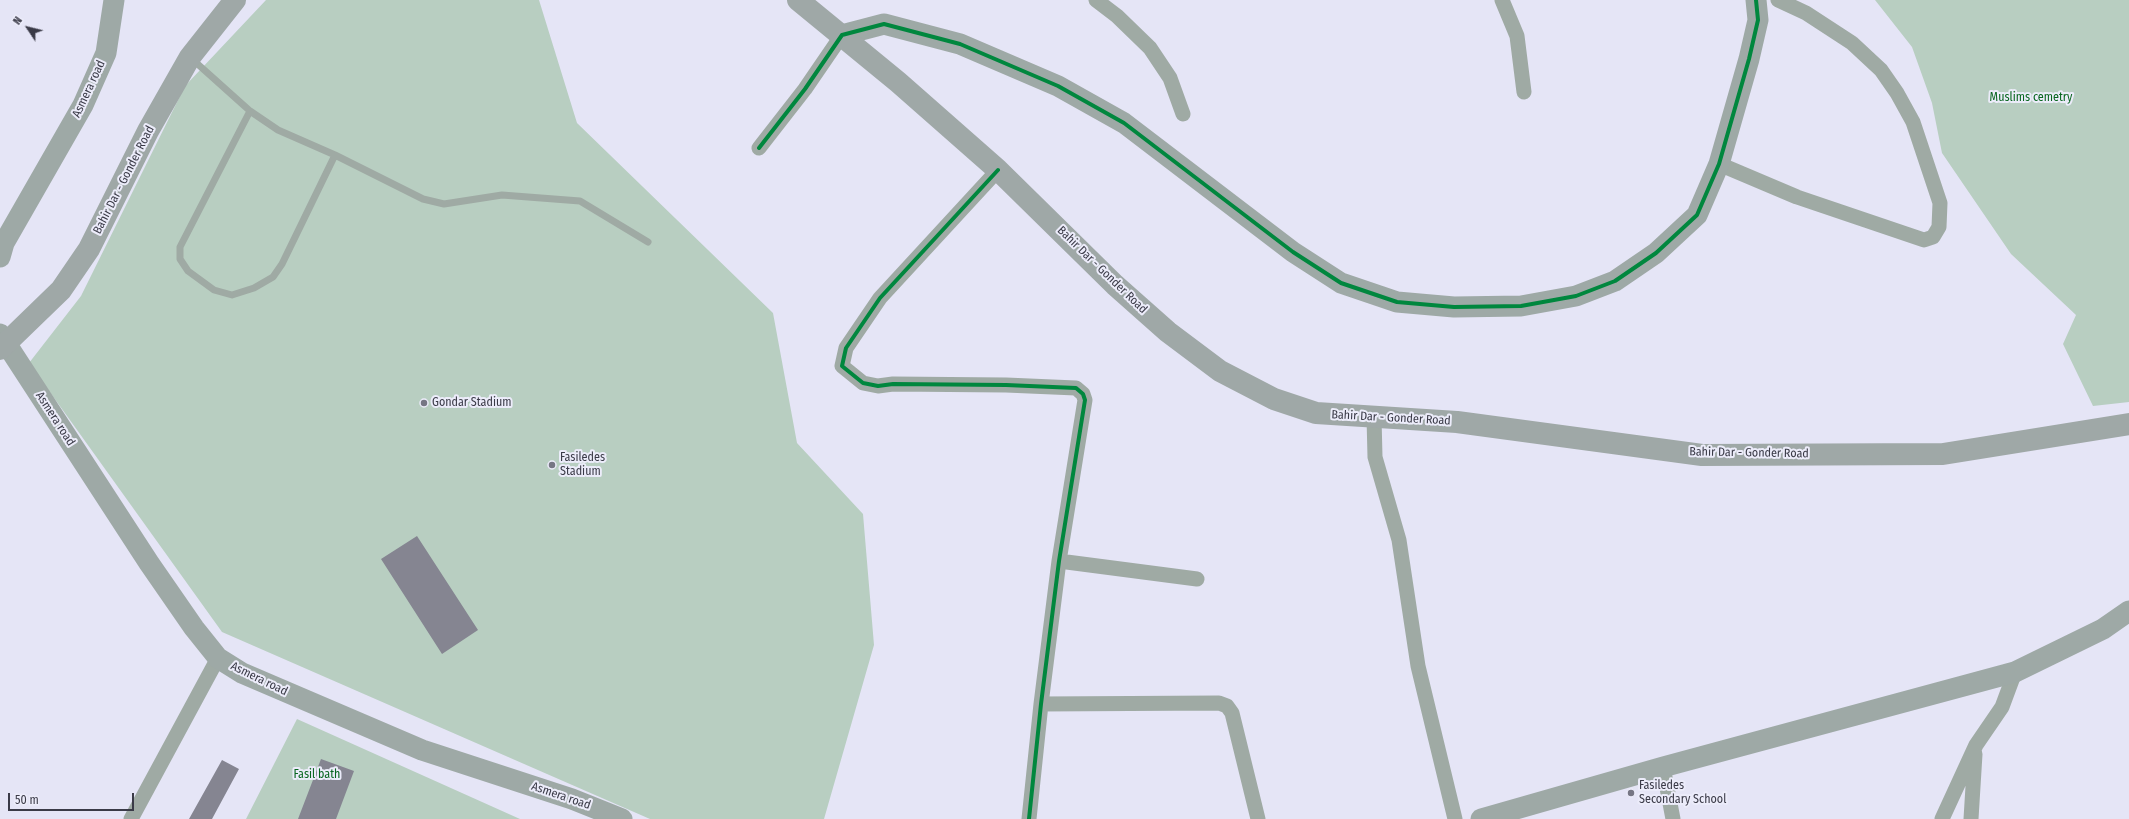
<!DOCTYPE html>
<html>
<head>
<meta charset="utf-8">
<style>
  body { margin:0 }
  #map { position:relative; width:2129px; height:819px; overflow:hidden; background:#e5e5f6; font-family:"Fira Sans Condensed",sans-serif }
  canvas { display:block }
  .north { position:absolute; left:8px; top:8px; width:40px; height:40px; -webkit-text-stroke:3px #ececfa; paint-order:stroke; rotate:305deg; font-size:11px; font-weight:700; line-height:16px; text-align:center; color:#3a3a47 }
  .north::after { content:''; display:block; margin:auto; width:14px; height:18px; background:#3a3a47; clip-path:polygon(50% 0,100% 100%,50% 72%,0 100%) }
  .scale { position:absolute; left:8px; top:793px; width:126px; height:18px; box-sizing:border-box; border:2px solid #3a3a47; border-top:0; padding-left:5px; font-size:12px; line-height:14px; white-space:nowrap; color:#3a3a47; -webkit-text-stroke:3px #ececfa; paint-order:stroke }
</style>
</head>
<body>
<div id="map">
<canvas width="2129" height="819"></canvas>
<div class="north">N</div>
<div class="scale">50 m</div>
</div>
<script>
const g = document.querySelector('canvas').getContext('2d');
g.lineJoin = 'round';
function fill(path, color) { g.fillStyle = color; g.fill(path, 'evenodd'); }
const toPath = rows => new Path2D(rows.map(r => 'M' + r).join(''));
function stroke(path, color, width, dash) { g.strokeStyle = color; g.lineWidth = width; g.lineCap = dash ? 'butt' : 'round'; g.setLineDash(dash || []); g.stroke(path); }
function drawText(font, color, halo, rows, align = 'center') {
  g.font = font + ' "Fira Sans Condensed",sans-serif'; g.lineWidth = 4; g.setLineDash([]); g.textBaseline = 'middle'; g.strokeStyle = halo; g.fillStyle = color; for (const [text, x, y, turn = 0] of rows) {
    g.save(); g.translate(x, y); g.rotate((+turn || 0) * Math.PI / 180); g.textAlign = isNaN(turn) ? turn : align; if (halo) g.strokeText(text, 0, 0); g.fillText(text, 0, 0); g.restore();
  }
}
const green = toPath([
  [266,0,539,0,577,123,773,313,797,443,863,514,874,645,824,819,650,819,222,632,29,363,81,296,185,86],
  [1875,0,2129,0,2129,402,2093,406,2063,344,2076,315,2011,254,1942,153,1932,103,1912,47],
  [297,719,520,819,246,819]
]);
const building = toPath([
  [417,536,478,630,442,654,381,559],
  [321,759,354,771,336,819,298,819],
  [222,760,239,769,212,819,189,819]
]);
const lane = toPath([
  [192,59,250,111,278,130,335,155,423,199,444,204,502,195,580,201,648,242],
  [250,111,180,247,180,259,188,271,214,290,232,295,254,288,273,277,282,264,335,155]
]);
const street = toPath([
  [1096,0,1117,16,1150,48,1170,78,1183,114],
  [1502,0,1517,36,1524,92],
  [759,148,805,89,842,35],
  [1719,164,1797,197,1924,240,1933,237,1939,227,1940,203,1913,122,1897,93,1881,70,1852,43,1806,13,1778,0],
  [998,170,880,298,846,348,842,366,863,383,878,386,893,384,1006,385,1076,388,1083,394,1085,400,1059,561,1041,704,1029,819],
  [1374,417,1375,457,1399,540,1418,666,1455,819],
  [1059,561,1197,579],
  [1041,704,1219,703,1227,706,1232,713,1258,819],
  [1663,767,1673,819],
  [131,819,218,658],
  [1942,819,1976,745,2002,707,2015,672],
  [1971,819,1975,754]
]);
const secondary = toPath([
  [842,35,884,24,960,44,1058,86,1124,123,1293,252,1341,283,1397,302,1454,307,1521,306,1576,296,1615,281,1656,253,1697,215,1719,164,1749,59,1758,20,1756,0],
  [0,257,4,243,83,105,106,53,114,0],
  [0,334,149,563,194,628,218,658,242,673,422,750,572,799,622,819],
  [1481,819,1663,767,2015,672,2103,629,2129,611]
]);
const highway = toPath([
  [798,0,898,82,998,170,1115,285,1168,332,1220,371,1274,399,1316,413,1457,422,1702,455,1943,454,2129,424],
  [0,349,61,290,89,249,148,131,190,57,235,0]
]);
const cycleway = toPath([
  [759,148,805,89,842,35,884,24,960,44,1058,86,1124,123,1293,252,1341,283,1397,302,1454,307,1521,306,1576,296,1615,281,1656,253,1697,215,1719,164,1749,59,1758,20,1756,0],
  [998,170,880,298,846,348,842,366,863,383,878,386,893,384,1006,385,1076,388,1083,394,1085,400,1059,561,1041,704,1029,819]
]);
const markers = [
  [424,403,4,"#767684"],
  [552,465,4,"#767684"],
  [1631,793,4,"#767684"]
];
const streetNames = [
  ["Asmera road",89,89,-65],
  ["Bahir Dar - Gonder Road",124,180,-63],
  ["Bahir Dar - Gonder Road",1102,270,44],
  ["Bahir Dar - Gonder Road",1391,418,3],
  ["Asmera road",55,419,57],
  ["Bahir Dar - Gonder Road",1749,453,1],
  ["Asmera road",259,679,26],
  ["Asmera road",561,796,19]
];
const parkNames = [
  ["Muslims cemetry",2031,98],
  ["Fasil bath",317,775]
];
const poiNames = [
  ["Gondar Stadium",432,403],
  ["Fasiledes",560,458],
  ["Stadium",560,472],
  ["Fasiledes",1639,786],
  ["Secondary School",1639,800]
];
fill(green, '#b8cec1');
fill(building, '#858591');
stroke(lane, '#9faaa4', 7);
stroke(street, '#9faaa4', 15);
stroke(secondary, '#9ea9a6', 21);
stroke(highway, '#9fa8a7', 22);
stroke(cycleway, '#00873e', 4);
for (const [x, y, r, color] of markers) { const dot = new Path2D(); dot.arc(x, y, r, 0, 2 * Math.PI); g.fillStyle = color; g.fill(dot); stroke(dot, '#ececfa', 1.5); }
drawText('12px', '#3a3a47', '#ececfa', streetNames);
drawText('12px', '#08661f', '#ececfa', parkNames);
drawText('12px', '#3a3a47', '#ececfa', poiNames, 'left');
</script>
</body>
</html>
